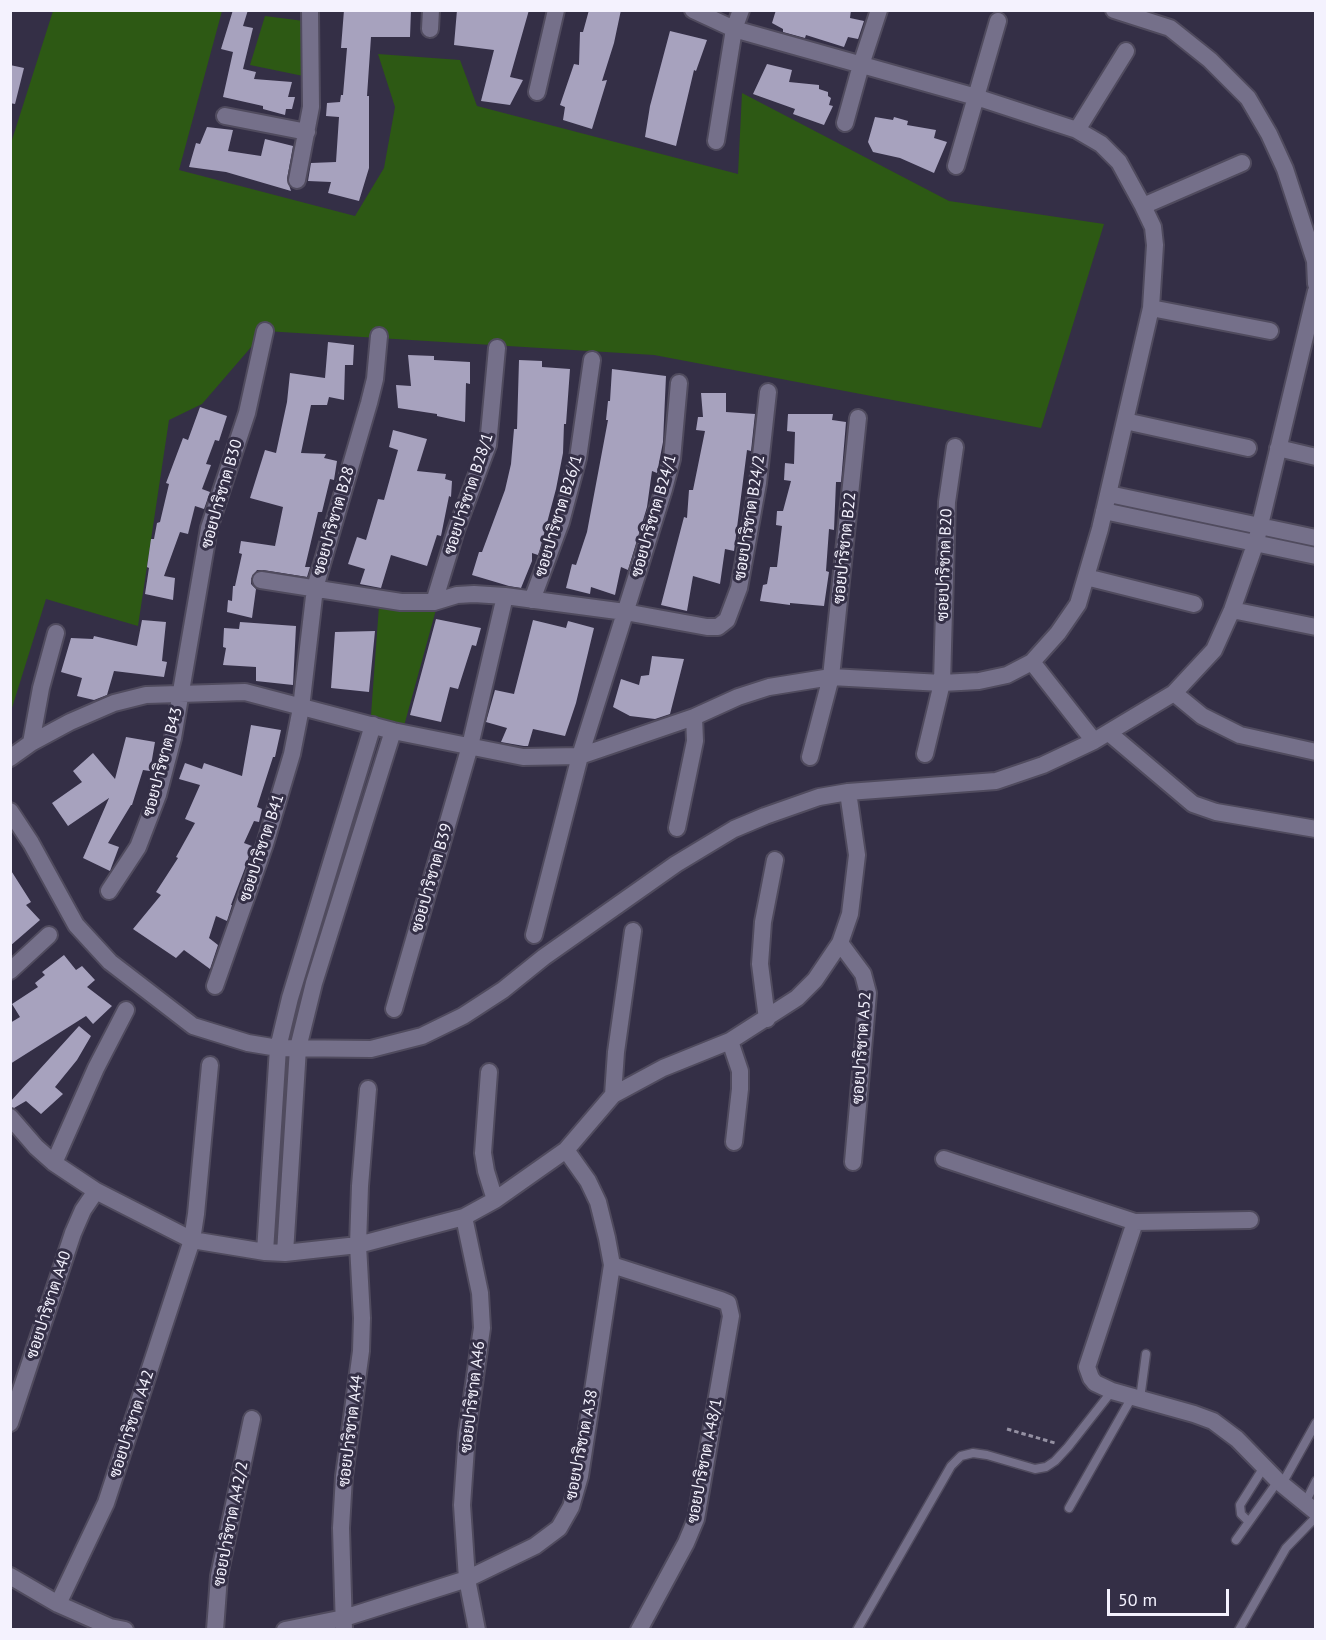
<!DOCTYPE html>
<html>
<head>
<meta charset="utf-8">
<style>
  body { margin:0 }
  #map { position:relative; width:1326px; height:1640px; overflow:hidden; background:#342f46; font-family:"PT Sans",sans-serif }
  canvas { display:block }
  .frame { position:absolute; inset:0; border:12px solid #f4f2fe; pointer-events:none }
  .scale { position:absolute; left:1107px; top:1589px; width:122px; height:27px; box-sizing:border-box; border:3px solid #f4f2fe; border-top:0; padding-left:8px; font-size:18px; line-height:21px; white-space:nowrap; color:#f4f2fe; -webkit-text-stroke:4px #342f46; paint-order:stroke }
</style>
</head>
<body>
<div id="map">
<canvas width="1326" height="1640"></canvas>
<div class="frame"></div>
<div class="scale">50 m</div>
</div>
<script>
const g = document.querySelector('canvas').getContext('2d');
g.lineJoin = 'round';
function fill(path, color) { g.fillStyle = color; g.fill(path, 'evenodd'); }
const toPath = rows => new Path2D(rows.map(r => 'M' + r).join(''));
function stroke(path, color, width, dash) { g.strokeStyle = color; g.lineWidth = width; g.lineCap = dash ? 'butt' : 'round'; g.setLineDash(dash || []); g.stroke(path); }
function drawText(font, color, halo, rows, align = 'center') {
  g.font = font + ' "PT Sans",Sarabun,sans-serif'; g.lineWidth = 6; g.setLineDash([]); g.textBaseline = 'middle'; g.strokeStyle = halo; g.fillStyle = color; for (const [text, x, y, turn = 0] of rows) {
    g.save(); g.translate(x, y); g.rotate((+turn || 0) * Math.PI / 180); g.textAlign = isNaN(turn) ? turn : align; if (halo) g.strokeText(text, 0, 0); g.fillText(text, 0, 0); g.restore();
  }
}
const green = toPath([
  [53,11,222,11,179,170,355,216,384,168,395,107,378,54,460,60,477,106,738,174,742,93,949,201,1104,224,1041,428,654,355,265,331,202,404,169,420,138,626,46,599,11,711,11,143],
  [265,16,304,21,308,77,250,65],
  [379,606,437,606,404,726,371,715]
]);
const building = toPath([
  [233,10,248,10,243,26,253,28,243,69,256,72,254,79,292,82,288,97,295,97,292,109,286,109,285,115,263,109,263,106,223,97,233,52,221,49],
  [344,10,411,10,410,37,371,37,367,96,369,96,369,168,359,201,328,193,331,182,308,181,311,163,336,162,339,117,326,116,327,103,340,102,341,95,343,95,347,48,341,48],
  [457,10,529,10,510,77,523,80,510,105,481,101,494,50,454,45],
  [589,10,621,10,614,43,602,81,607,80,592,129,563,120,565,107,560,105,574,64,579,65,580,32,583,32],
  [776,10,851,10,850,18,864,21,858,39,848,37,844,47,806,35,805,38,783,32,783,29,772,23],
  [670,31,707,40,696,71,694,70,676,146,645,137,650,106],
  [767,64,792,70,789,82,819,85,819,89,828,92,828,96,831,98,829,105,833,106,824,125,793,114,795,109,753,94],
  [10,65,24,68,15,104,10,103],
  [875,117,893,120,894,117,908,121,907,125,936,130,934,138,947,142,934,173,900,158,873,152,868,142],
  [207,127,233,130,228,151,261,156,265,139,293,146,287,179,291,191,226,172,189,167,196,143,200,144],
  [328,342,354,345,353,365,345,365,344,400,329,397,327,405,311,405,301,453,326,454,324,458,337,461,334,480,330,479,322,512,318,512,305,567,310,567,307,577,263,570,257,570,251,579,251,584,256,589,252,618,227,612,228,600,232,601,233,586,235,586,242,554,239,553,241,541,275,546,283,507,250,498,265,450,276,453,287,402,290,373,325,378],
  [408,355,434,356,434,360,470,362,470,384,466,383,465,422,437,416,437,414,398,408,396,385,411,386],
  [519,360,542,361,542,367,570,369,566,424,564,424,563,453,556,489,540,549,538,555,532,553,532,561,521,588,509,586,472,575,479,552,482,552,505,490,511,464,514,429,517,429],
  [612,369,666,376,663,442,657,473,652,471,647,507,628,570,621,567,615,595,591,587,590,594,566,588,572,564,576,565,587,532,608,420,606,420,608,401,610,401],
  [701,393,726,393,726,412,755,414,751,451,747,450,734,551,725,549,720,584,693,576,687,611,661,605,684,517,687,518,689,490,693,490,705,431,696,430,698,417,703,417],
  [200,407,227,416,219,441,215,440,206,464,211,465,202,489,210,492,204,509,195,506,188,534,180,532,164,576,175,578,173,600,145,594,149,568,147,567,151,539,154,539,157,523,160,522,169,484,166,483,183,438,188,440],
  [788,414,833,414,832,420,846,422,841,482,836,482,834,530,829,529,826,571,829,572,824,606,790,603,790,605,760,601,763,585,767,584,770,567,777,567,782,526,776,525,777,511,783,511,791,481,784,480,785,463,794,464,795,432,787,431],
  [393,430,427,439,417,471,446,474,445,479,452,481,451,497,449,496,441,536,437,535,427,566,391,555,381,588,360,584,365,569,348,564,357,537,366,540,378,499,384,500,398,450,389,447],
  [436,619,481,628,476,646,472,645,458,689,450,687,441,722,410,715],
  [142,620,166,622,162,661,167,662,164,677,114,671,107,695,94,700,77,696,82,678,61,672,71,638,93,639,94,636,137,646],
  [533,620,566,628,568,621,594,628,576,703,565,736,533,729,528,746,524,746,501,742,507,728,486,722,495,690,514,694],
  [240,622,296,626,293,685,256,681,256,667,223,665,226,648,223,647,224,628,239,629],
  [375,631,369,692,331,688,335,632],
  [652,656,684,659,670,714,655,719,630,716,613,707,621,679,639,685,641,676,649,675],
  [251,725,281,730,275,757,273,757,257,807,262,809,259,822,254,821,244,843,252,846,245,868,231,905,232,905,227,921,216,916,209,938,218,945,210,969,184,950,176,958,133,929,161,895,156,892,178,858,176,857,195,823,185,819,200,785,179,779,185,763,202,769,204,763,242,776],
  [126,737,155,742,150,771,143,770,132,805,131,805,108,843,119,847,110,871,83,858,109,798,68,826,52,803,82,782,73,771,93,753,115,779],
  [10,869,31,902,26,905,40,920,10,946],
  [64,955,76,970,82,966,95,980,87,987,112,1006,93,1024,86,1016,10,1064,10,1023,20,1017,12,1004,38,987,35,983,45,975,42,972],
  [79,1026,91,1036,77,1060,55,1087,63,1094,41,1114,26,1101,14,1108,10,1107,10,1102]
]);
const path = toPath([
  [1007,1429,1055,1443]
]);
const service = toPath([
  [1140,1399,1146,1354],
  [1282,1484,1316,1423],
  [1305,1503,1316,1481],
  [1069,1508,1132,1397],
  [1248,1521,1241,1514,1240,1505,1264,1467],
  [1236,1540,1278,1481],
  [857,1630,951,1466,961,1456,973,1453,987,1455,1035,1469,1046,1467,1055,1461,1068,1447,1112,1391],
  [1239,1630,1286,1548,1316,1517]
]);
const minor = toPath([
  [1114,10,1170,28,1210,60,1248,98,1269,134,1285,169,1315,261,1316,284],
  [430,29,431,10],
  [537,92,556,10],
  [225,116,307,132],
  [845,123,861,65,879,10],
  [1077,130,1126,51],
  [716,141,734,29,741,10],
  [956,166,998,21],
  [297,180,311,107,310,10],
  [1143,206,1242,163],
  [1151,308,1270,331],
  [1125,421,1248,448],
  [1278,448,1316,457],
  [1109,494,1316,538],
  [1104,511,1316,556],
  [1086,577,1194,604],
  [261,580,401,602,434,602,457,595,474,594,505,596,625,612,707,627,718,627,727,620,739,588,758,483,768,392],
  [532,600,561,522,578,458,592,360],
  [434,602,456,530,488,445,497,348],
  [1232,610,1316,627],
  [1032,662,1094,741],
  [1174,693,1202,716,1240,735,1316,752],
  [1109,733,1193,804,1216,812,1316,829],
  [31,743,41,688,56,633],
  [925,754,942,683,947,502,955,447],
  [810,757,831,677,858,418],
  [10,758,31,743,70,722,114,703,146,695,245,692,393,731,523,757,580,756,694,717,738,697,769,687,831,677,942,683,979,681,1007,675,1032,662,1058,633,1078,604,1100,529,1151,308,1155,245,1153,227,1143,206,1119,162,1101,144,1077,130,976,97,734,29,693,10],
  [10,811,31,843,76,925,110,962,193,1026,248,1043,278,1048,371,1049,422,1036,463,1016,503,990,544,957,676,864,734,829,765,816,819,797,848,792,996,781,1043,765,1094,741,1174,693,1214,650,1232,610,1256,542,1316,291],
  [677,828,695,741,694,717],
  [109,891,138,847,158,795,173,738,209,528,247,413,265,331],
  [534,935,580,756,664,489,672,459,679,383],
  [840,943,863,974,868,993,853,1162],
  [10,971,49,935],
  [215,986,265,844,292,754,301,708,315,588,369,403,375,379,379,336],
  [394,1009,470,746,505,596],
  [767,1019,760,964,763,922,775,860],
  [730,1041,740,1071,740,1089,734,1142],
  [489,1072,483,1153,486,1171,495,1200],
  [613,1095,616,1052,633,931],
  [10,1117,36,1147,54,1163,96,1191,192,1240,265,1252,285,1253,358,1245,464,1217,495,1200,566,1150,613,1095,663,1068,730,1041,797,998,815,980,840,943,850,914,857,855,848,792],
  [944,1159,1135,1222,1250,1220],
  [54,1163,96,1068,126,1010],
  [464,1217,480,1293,482,1328,467,1433,462,1505,467,1579,477,1630],
  [1135,1222,1087,1367,1091,1378,1095,1383,1112,1391,1194,1414,1213,1421,1237,1439,1278,1481,1316,1512],
  [265,1252,278,1048,290,998,373,725],
  [285,1253,298,1048,314,983,393,731],
  [612,1265,721,1300,728,1303,731,1316,696,1519,686,1543,639,1630],
  [10,1423,73,1233,83,1210,96,1191],
  [10,1576,58,1604,110,1627,125,1630],
  [58,1604,106,1503,192,1240,196,1214,210,1065],
  [344,1629,341,1528,344,1476,361,1351,362,1318,358,1245,360,1186,368,1089],
  [215,1630,219,1576,252,1419],
  [285,1630,344,1618,467,1579,535,1546,559,1528,571,1507,580,1476,612,1265,607,1238,598,1202,588,1181,566,1150]
]);
const streetNames = [
  ["ซอยปาริชาต B30",222,494,-74],
  ["ซอยปาริชาต B28/1",469,494,-72],
  ["ซอยปาริชาต B26/1",559,516,-73],
  ["ซอยปาริชาต B24/1",654,516,-74],
  ["ซอยปาริชาต B24/2",750,518,-81],
  ["ซอยปาริชาต B28",334,521,-74],
  ["ซอยปาริชาต B22",845,548,-84],
  ["ซอยปาริชาต B20",945,565,-88],
  ["ซอยปาริชาต B43",163,762,-75],
  ["ซอยปาริชาต B41",262,848,-72],
  ["ซอยปาริชาต B39",432,878,-74],
  ["ซอยปาริชาต A52",862,1048,-86],
  ["ซอยปาริชาต A40",49,1305,-72],
  ["ซอยปาริชาต A46",473,1397,-83],
  ["ซอยปาริชาต A42",132,1424,-72],
  ["ซอยปาริชาต A44",351,1431,-83],
  ["ซอยปาริชาต A38",582,1445,-79],
  ["ซอยปาริชาต A48/1",705,1461,-79],
  ["ซอยปาริชาต A42/2",231,1524,-79]
];
fill(green, '#2d5914');
fill(building, '#a7a2be');
stroke(service, '#504b5e', 11);
stroke(minor, '#504b5e', 20);
stroke(path, '#9490a2', 3, [4.5, 3]);
stroke(service, '#75708a', 8);
stroke(minor, '#75708a', 16);
drawText('16px', '#f4f2fe', '#342f46', streetNames);
</script>
</body>
</html>
